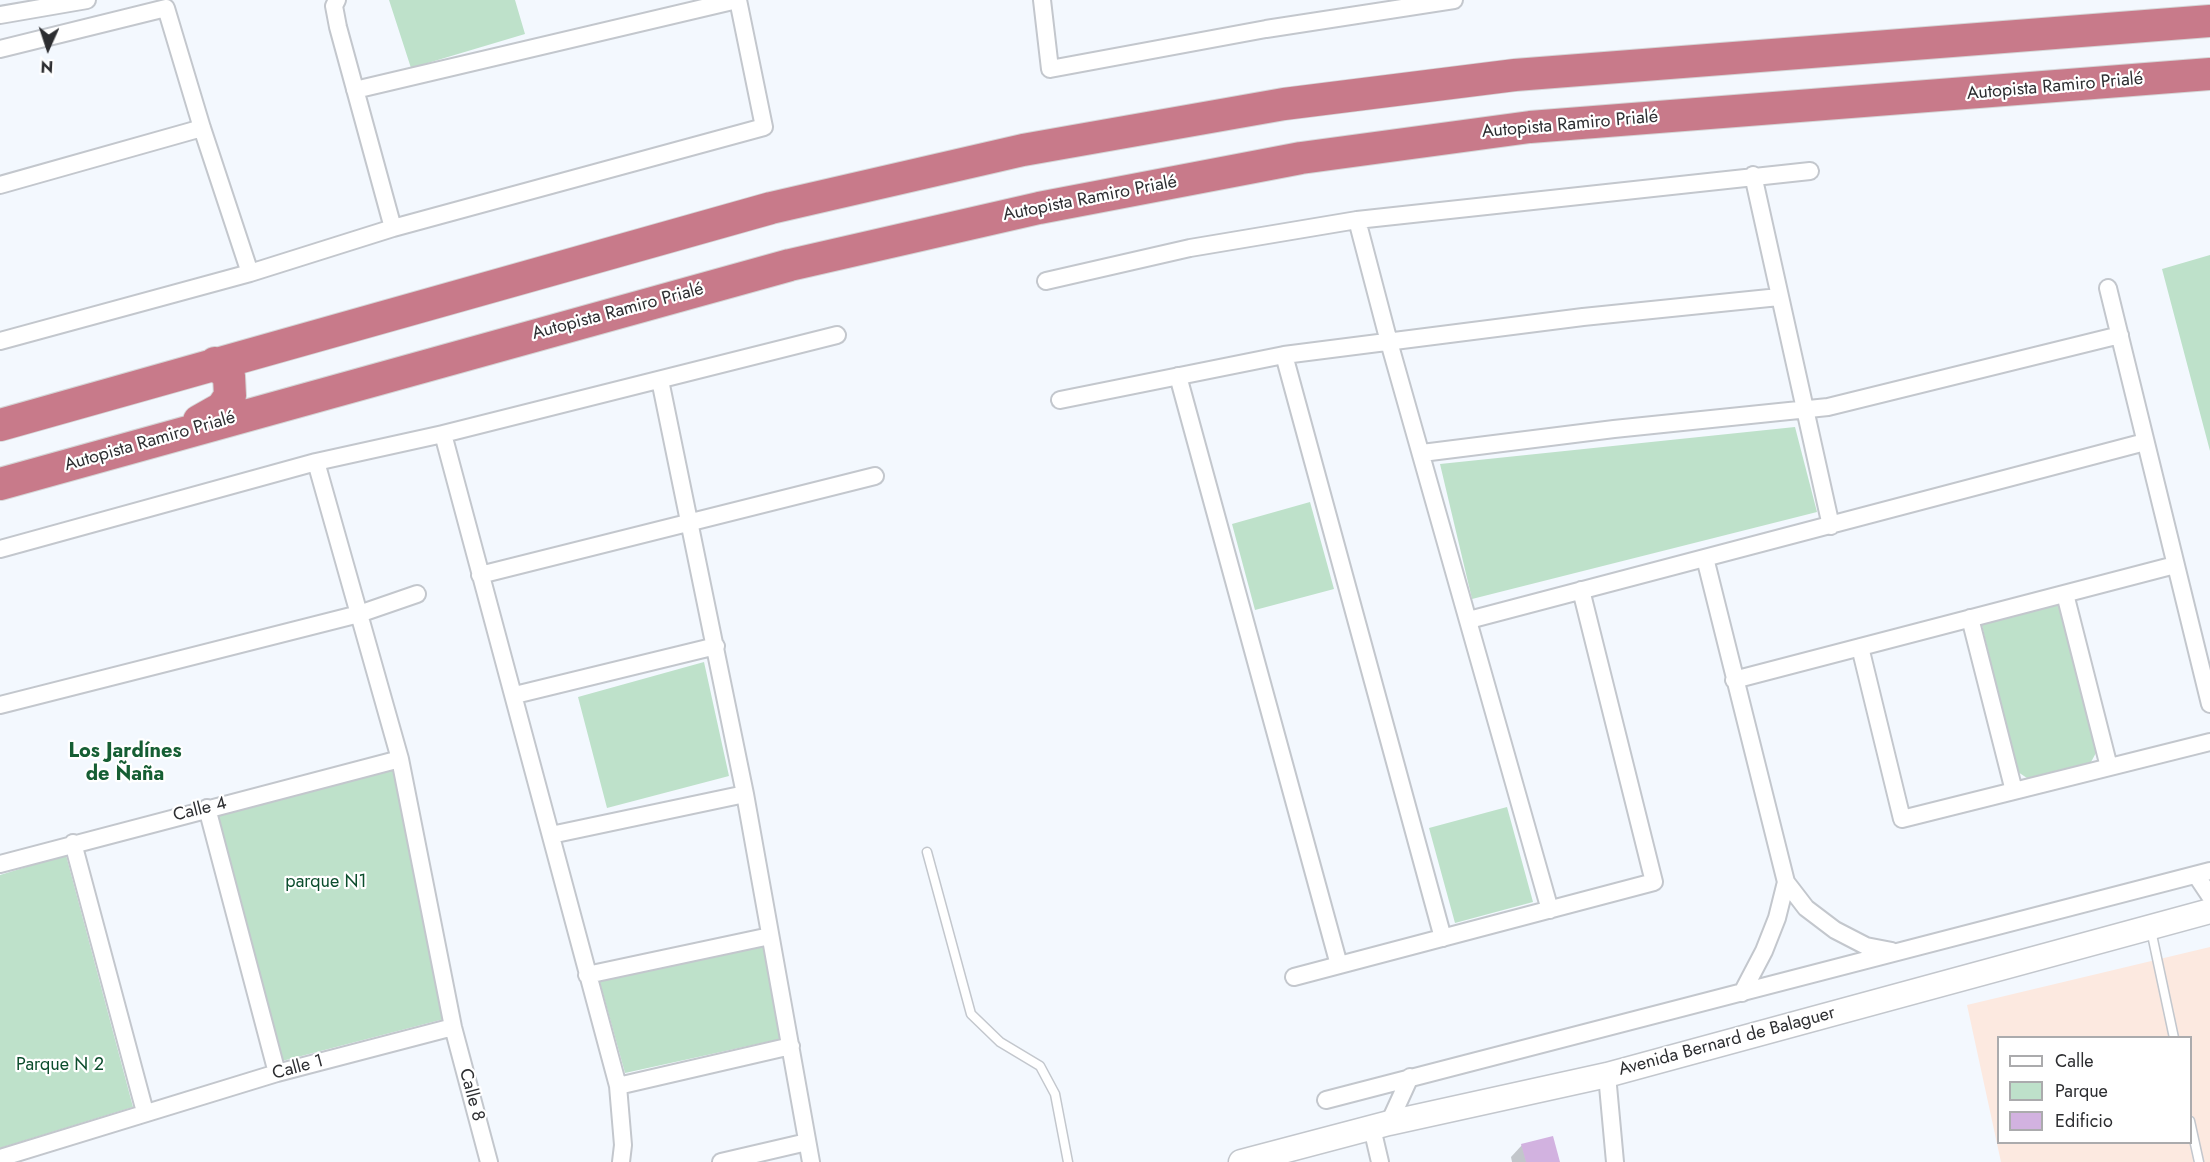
<!DOCTYPE html>
<html>
<head>
<meta charset="utf-8">
<style>
  body { margin:0 }
  #map { position:relative; width:2210px; height:1162px; overflow:hidden; background:#f3f8fe; font-family:Jost,sans-serif }
  canvas { display:block }
  .legend { position:absolute; left:1997px; top:1036px; width:195px; height:108px; box-sizing:border-box; background:#fff; border:2px solid #ababad; margin:0; padding:8px 10px; list-style:none; font-size:18px; color:#2d2e31 }
  .legend li { display:flex; align-items:center; gap:12px; height:30px }
  .legend b { width:30px; border:2px solid #ababad }
  .north { position:absolute; left:18px; top:18px; width:60px; height:60px; -webkit-text-stroke:4px #fff; paint-order:stroke; rotate:183deg; font-size:16px; font-weight:700; line-height:24px; text-align:center; color:#2d2e31 }
  .north::after { content:''; display:block; margin:auto; width:21px; height:27px; background:#2d2e31; clip-path:polygon(50% 0,100% 100%,50% 72%,0 100%) }
</style>
</head>
<body>
<div id="map">
<canvas width="2210" height="1162"></canvas>
<ul class="legend">
<li><b style="height:8px;background:#fff"></b>Calle</li>
<li><b style="height:16px;background:#bee1ca"></b>Parque</li>
<li><b style="height:16px;background:#d2b2e0"></b>Edificio</li>
</ul>
<div class="north">N</div>
</div>
<script>
const g = document.querySelector('canvas').getContext('2d');
g.lineJoin = 'round';
function fill(path, color) { g.fillStyle = color; g.fill(path, 'evenodd'); }
const toPath = rows => new Path2D(rows.map(r => 'M' + r).join(''));
function stroke(path, color, width, dash) { g.strokeStyle = color; g.lineWidth = width; g.lineCap = dash ? 'butt' : 'round'; g.setLineDash(dash || []); g.stroke(path); }
function drawText(font, color, halo, rows, align = 'center') {
  g.font = font + ' Jost,sans-serif'; g.lineWidth = 4.5; g.setLineDash([]); g.textBaseline = 'middle'; g.strokeStyle = halo; g.fillStyle = color; for (const [text, x, y, turn = 0] of rows) {
    g.save(); g.translate(x, y); g.rotate((+turn || 0) * Math.PI / 180); g.textAlign = isNaN(turn) ? turn : align; if (halo) g.strokeText(text, 0, 0); g.fillText(text, 0, 0); g.restore();
  }
}
const education = toPath([
  [2210,947,2210,1162,2001,1162,1967,1005],
  [1998,1038,2190,1038,2190,1142,1998,1142]
]);
const green = toPath([
  [389,0,515,0,525,34,411,68],
  [2210,255,2210,451,2162,269],
  [1795,427,1817,512,1472,599,1440,464],
  [1310,502,1334,589,1255,610,1232,524],
  [2058,602,2097,751,2091,762,2027,778,2018,772,1981,622],
  [704,662,729,776,607,808,578,697],
  [393,769,444,1019,282,1061,217,816],
  [1507,807,1533,902,1455,923,1429,828],
  [66,855,133,1107,0,1148,0,875],
  [764,945,780,1039,625,1073,599,979]
]);
const shadow = toPath([
  [1522,1145,1559,1162,1512,1162,1511,1157]
]);
const building = toPath([
  [1553,1136,1560,1162,1526,1162,1521,1144]
]);
const lane = toPath([
  [927,852,971,1014,1000,1042,1040,1066,1055,1094,1068,1162],
  [2151,930,2174,1038],
  [2190,1121,2199,1162]
]);
const street = toPath([
  [337,0,334,6,338,27,393,228],
  [1042,0,1050,69,1266,29,1454,0],
  [0,15,87,0],
  [0,49,166,8,202,128,250,273],
  [355,90,737,0],
  [1753,175,1831,526],
  [0,185,202,128],
  [1357,220,1389,342,1550,910],
  [1046,281,1190,248,1357,220,1810,171],
  [2108,288,2210,704],
  [0,341,250,273,393,228,764,127,738,0],
  [1284,355,1443,938],
  [1178,376,1339,965],
  [660,380,745,794,811,1162],
  [1060,400,1284,355,1583,317,1779,297],
  [443,434,618,1086,623,1145,621,1162],
  [1422,453,1614,429,1828,407,2120,335],
  [316,462,400,759,453,1027,489,1162],
  [0,549,316,462,443,434,837,335],
  [1705,558,1786,882,1806,908,1835,930,1866,946,1892,951],
  [480,575,875,476],
  [2065,594,2109,767],
  [1970,618,2014,791],
  [1469,620,2145,442],
  [1860,647,1902,819,2210,742],
  [1734,680,2175,565],
  [515,695,716,646],
  [0,705,359,614,417,594],
  [207,808,277,1073],
  [551,835,745,794],
  [73,843,145,1112],
  [0,864,400,759],
  [2196,875,2210,896],
  [587,975,770,936],
  [1294,977,1654,882,1581,590],
  [1742,993,1764,951,1777,918,1786,882],
  [1607,1075,1615,1162],
  [618,1086,791,1046],
  [1326,1100,2210,871],
  [1389,1123,1410,1077],
  [1372,1128,1380,1162],
  [0,1158,277,1073,453,1027],
  [721,1162,807,1142]
]);
const secondary = toPath([
  [1241,1162,1389,1123,1607,1075,2210,911]
]);
const highway = toPath([
  [199,421,222,408,230,396,229,376,215,363],
  [0,425,771,208,1023,150,1284,104,1515,75,2210,21],
  [0,484,790,265,1039,208,1301,158,1530,127,2210,74]
]);
const streetNames = [
  ["Autopista Ramiro Prialé",2055,87,-5],
  ["Autopista Ramiro Prialé",1570,125,-5],
  ["Autopista Ramiro Prialé",1090,199,-11],
  ["Autopista Ramiro Prialé",618,312,-15],
  ["Autopista Ramiro Prialé",150,442,-16],
  ["Calle 4",200,810,-14],
  ["Avenida Bernard de Balaguer",1727,1042,-15],
  ["Calle 1",298,1068,-15],
  ["Calle 8",471,1095,75]
];
const parkNames = [
  ["parque N1",326,883],
  ["Parque N 2",60,1066]
];
const neighbourhoodNames = [
  ["Los Jardínes",125,752],
  ["de Ñaña",125,775]
];
fill(education, '#fce9e0');
fill(green, '#bee1ca');
fill(shadow, '#0003');
fill(building, '#d2b2e0');
stroke(lane, '#c3c7cd', 11);
stroke(street, '#c3c7cd', 20);
stroke(secondary, '#c3c7cd', 27);
stroke(highway, '#d5d5d6', 34);
stroke(lane, '#fff', 8);
stroke(street, '#fff', 16);
stroke(secondary, '#fff', 24);
stroke(highway, '#c87a8a', 32);
drawText('18px', '#2d2e31', '#fff', streetNames);
drawText('18px', '#0c4d2d', '#fff', parkNames);
drawText('bold 20px', '#155e33', '#fff', neighbourhoodNames);
</script>
</body>
</html>
